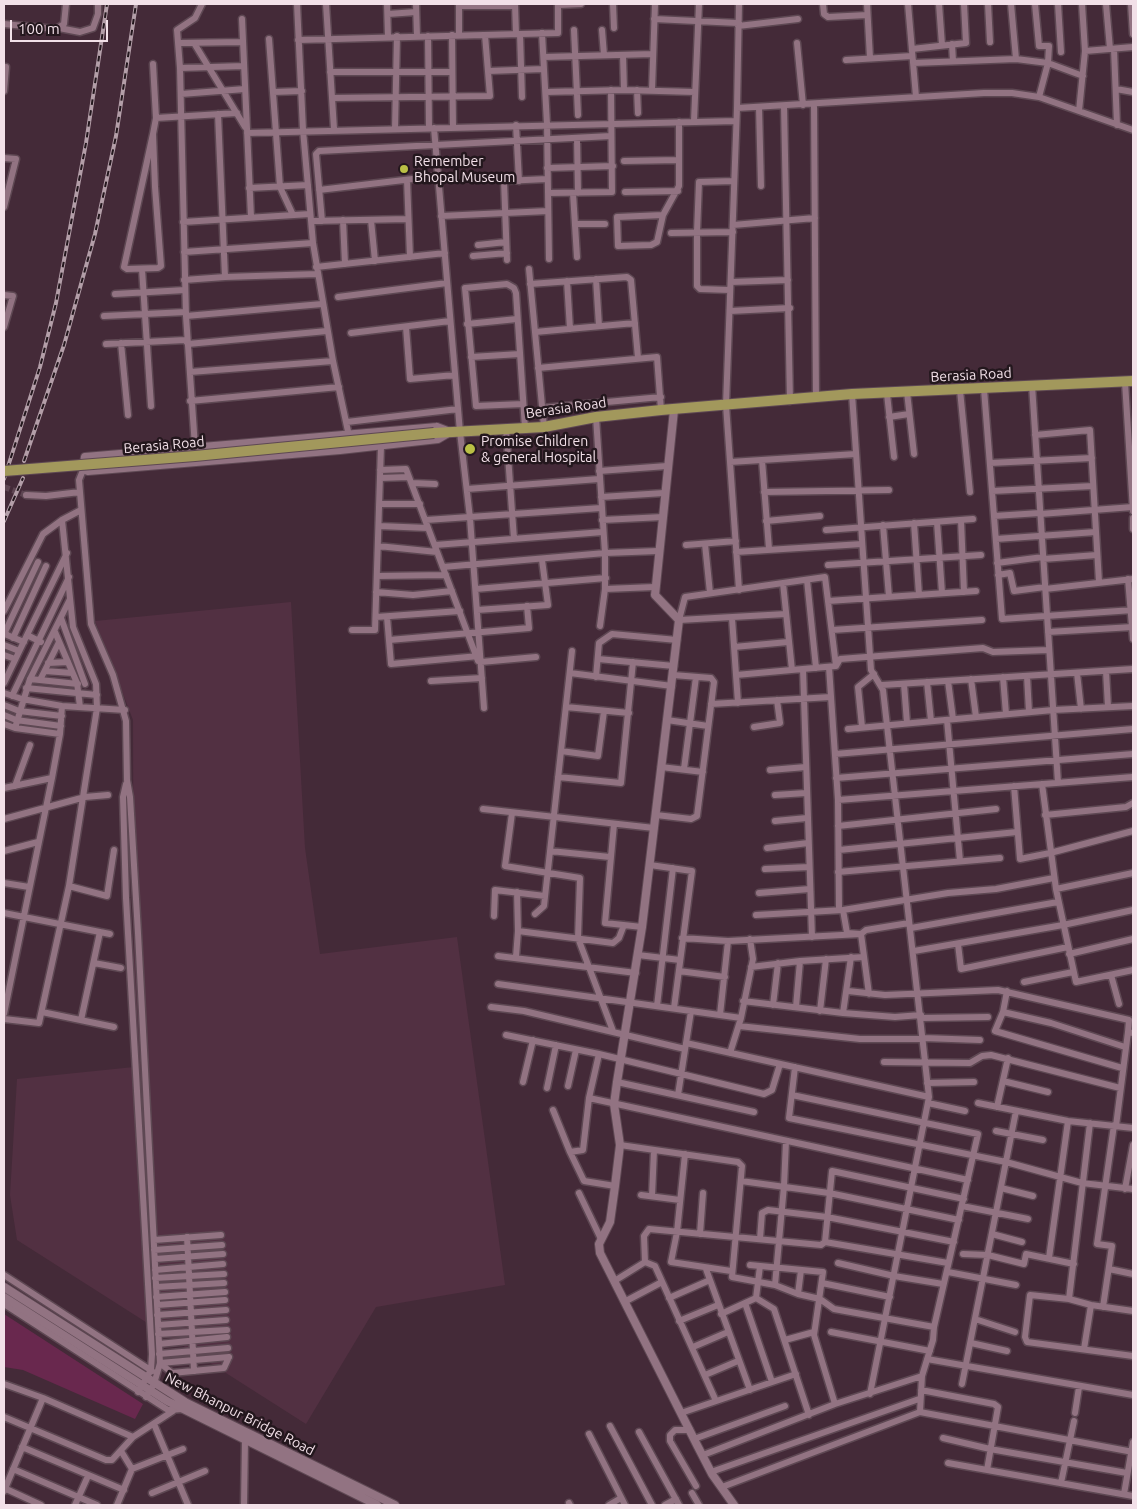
<!DOCTYPE html>
<html>
<head>
<meta charset="utf-8">
<style>
  body { margin:0 }
  #map { position:relative; width:1137px; height:1509px; overflow:hidden; background:#442a38; font-family:Ubuntu,sans-serif }
  canvas { display:block }
  .frame { position:absolute; inset:0; border:5px solid #f2e0e8; pointer-events:none }
  .scale { position:absolute; left:10px; top:20px; width:98px; height:22px; box-sizing:border-box; border:2px solid #f2e0e8; border-top:0; padding-left:6px; font-size:15px; line-height:18px; white-space:nowrap; color:#f2e0e8; -webkit-text-stroke:4px #23171d; paint-order:stroke }
</style>
</head>
<body>
<div id="map">
<canvas width="1137" height="1509"></canvas>
<div class="frame"></div>
<div class="scale">100 m</div>
</div>
<script>
const g = document.querySelector('canvas').getContext('2d');
g.lineJoin = 'round';
function fill(path, color) { g.fillStyle = color; g.fill(path, 'evenodd'); }
const toPath = rows => new Path2D(rows.map(r => 'M' + r).join(''));
function stroke(path, color, width, dash) { g.strokeStyle = color; g.lineWidth = width; g.lineCap = dash ? 'butt' : 'round'; g.setLineDash(dash || []); g.stroke(path); }
function drawText(font, color, halo, rows, align = 'center') {
  g.font = font + ' Ubuntu,sans-serif'; g.lineWidth = 5; g.setLineDash([]); g.textBaseline = 'middle'; g.strokeStyle = halo; g.fillStyle = color; for (const [text, x, y, turn = 0] of rows) {
    g.save(); g.translate(x, y); g.rotate((+turn || 0) * Math.PI / 180); g.textAlign = isNaN(turn) ? turn : align; if (halo) g.strokeText(text, 0, 0); g.fillText(text, 0, 0); g.restore();
  }
}
const built = toPath([
  [291,602,305,848,320,954,457,937,505,1285,376,1307,306,1424,17,1240,10,1195,17,1079,134,1067,133,720,95,621]
]);
const green = toPath([
  [4,1314,143,1404,135,1419,23,1370,4,1367]
]);
const minorTunnel = toPath([
  [4,487,26,495]
]);
const minor = toPath([
  [297,4,303,130,313,243,333,361,349,436],
  [326,4,334,129],
  [387,4,388,37],
  [416,4,417,36],
  [459,4,459,35],
  [515,4,516,34],
  [613,4,614,28],
  [823,4,824,14,828,17,867,15],
  [867,4,870,58],
  [908,4,916,97],
  [939,4,942,45],
  [988,4,990,42],
  [1011,4,1016,59],
  [1035,4,1039,46,1049,46,1048,63,1039,97],
  [1058,4,1061,52],
  [1106,4,1110,49],
  [1131,4,1133,34],
  [558,5,581,4],
  [459,6,515,6],
  [388,14,416,12],
  [242,19,251,217],
  [654,19,738,23],
  [4,24,56,29,64,24,66,4],
  [738,26,798,19],
  [59,28,80,32,93,28,98,14,98,4],
  [574,30,578,115],
  [602,30,604,55],
  [542,33,547,124,549,259],
  [520,34,522,97],
  [452,35,453,127],
  [428,36,429,128],
  [269,39,280,187,293,215],
  [298,40,558,33,558,4],
  [178,43,243,42],
  [194,43,245,127],
  [797,43,803,105],
  [952,44,953,61],
  [912,49,966,43,964,4],
  [1114,49,1117,125],
  [1085,51,1133,47],
  [623,55,624,90],
  [544,57,653,54],
  [846,60,912,56],
  [913,63,1016,59,1048,63,1083,76],
  [153,64,156,118,153,134,155,187,161,266,158,268,127,269,124,267,153,134],
  [180,68,244,66],
  [488,71,544,69],
  [330,72,452,72],
  [1116,89,1133,92],
  [637,90,638,113],
  [652,90,655,4],
  [4,91,6,67],
  [273,92,302,91],
  [546,92,624,90,695,92],
  [181,94,245,89],
  [332,98,490,96,485,35],
  [814,104,816,398],
  [784,106,790,401],
  [759,107,761,186],
  [737,108,984,93,1012,93,1039,97,1133,130],
  [1079,111,1085,51,1082,4],
  [218,114,225,277],
  [156,118,237,113],
  [694,121,699,4],
  [516,125,519,181],
  [434,128,460,432,470,518,484,708],
  [395,129,397,36],
  [247,133,736,121],
  [577,138,578,193],
  [4,158,16,159,4,207],
  [624,161,679,160],
  [547,168,613,166],
  [407,180,410,257],
  [249,188,308,185],
  [319,190,438,176],
  [625,192,678,191],
  [548,193,612,192,611,90],
  [573,193,577,257],
  [663,215,617,217,618,246,651,245,657,242,663,215,679,186,679,122],
  [441,216,548,211],
  [343,220,345,264],
  [371,220,375,261],
  [311,221,408,219],
  [322,221,316,154,319,151,611,136],
  [183,222,310,214],
  [575,224,605,224],
  [733,225,815,218],
  [671,233,733,232],
  [478,245,506,242],
  [184,252,313,243],
  [473,256,507,253],
  [507,260,504,181,547,179],
  [316,267,445,253],
  [142,269,151,406],
  [529,269,544,427],
  [596,279,599,326],
  [184,280,225,277,317,274],
  [567,281,570,329],
  [731,282,788,280],
  [530,284,627,277,631,280,638,358],
  [730,290,700,289,697,286,697,232,699,182,734,181],
  [115,294,185,290],
  [4,295,13,296,4,327],
  [338,297,447,283],
  [730,311,790,308],
  [104,316,186,312],
  [186,316,322,304],
  [467,324,517,319],
  [406,327,410,379,455,375],
  [535,332,635,323],
  [351,333,450,321],
  [121,343,128,415],
  [106,344,185,340,188,344,327,331],
  [471,357,520,354],
  [538,368,657,357,661,410],
  [190,372,333,361],
  [1125,382,1133,511],
  [1032,385,1058,783],
  [984,389,1002,619,1133,610],
  [960,390,970,492],
  [907,392,914,454],
  [852,394,871,670,883,690,929,1097,870,1394],
  [887,394,894,457],
  [190,401,339,387],
  [523,404,476,406,465,288,507,284,514,288,516,293,525,428],
  [542,408,661,397],
  [596,417,605,553,605,589,600,626],
  [889,417,909,414],
  [347,422,458,409],
  [506,428,514,539],
  [1035,435,1090,430,1099,582],
  [195,447,186,316,180,68,177,30,195,18,202,4],
  [762,460,769,549],
  [730,462,856,454],
  [990,463,1092,458],
  [83,470,79,480,91,624,113,675,126,721,127,780,130,797,138,933,160,1363,154,1384,146,1397],
  [380,470,406,469,478,661],
  [599,471,667,466],
  [380,478,409,477],
  [412,483,435,484],
  [467,489,599,479],
  [992,491,1093,486],
  [764,492,889,490],
  [26,495,46,496,80,492],
  [601,497,664,493],
  [379,504,420,504],
  [1040,514,1133,507],
  [994,516,1040,513],
  [1133,518,1133,529],
  [426,520,601,508],
  [602,520,663,517],
  [961,520,964,592],
  [766,521,820,516],
  [937,522,942,593],
  [914,523,919,595],
  [883,525,889,597],
  [379,526,428,528],
  [826,530,973,519],
  [996,539,1096,532],
  [705,544,710,593],
  [435,545,603,532],
  [686,545,736,541],
  [378,546,437,552],
  [736,552,862,544],
  [1043,559,1097,555],
  [997,563,1043,557],
  [828,565,981,555],
  [443,567,605,553,658,551],
  [998,575,1010,573,1014,591,1045,587],
  [377,576,446,575],
  [1128,579,1133,639],
  [807,580,816,668],
  [783,583,792,670],
  [476,589,606,578],
  [605,589,655,587],
  [1045,589,1133,579],
  [739,590,726,405,737,108,739,4],
  [376,592,413,595,452,591],
  [828,601,976,591],
  [477,610,548,605,542,560],
  [4,611,43,534,62,520,81,510],
  [786,614,679,620,685,597,825,577,836,666],
  [376,617,460,611],
  [387,617,391,664,479,656],
  [61,618,85,684],
  [732,618,738,703],
  [352,630,375,630,381,446],
  [832,630,982,620],
  [55,632,77,683,80,707],
  [1048,632,1133,627],
  [27,635,67,553],
  [13,638,46,566],
  [389,640,529,628,527,606],
  [24,642,7,635,5,632,38,562],
  [4,645,19,651],
  [734,647,788,642],
  [4,655,15,659],
  [598,659,674,666],
  [481,662,536,657],
  [48,663,68,662],
  [829,667,838,800,839,909],
  [803,669,812,937],
  [45,671,72,673],
  [1106,671,1108,707],
  [570,673,672,686],
  [1077,673,1081,709],
  [736,675,836,666,840,659,983,648,993,652,1049,650],
  [1027,676,1029,712],
  [596,677,599,643,612,634,677,640],
  [1003,677,1006,714],
  [30,679,78,684],
  [971,679,976,717],
  [40,680,59,642],
  [431,681,482,678],
  [948,681,953,719],
  [927,682,931,721],
  [4,683,27,635,41,642],
  [904,684,907,723],
  [882,685,1133,669],
  [26,688,97,695],
  [4,693,22,699,62,706,125,710],
  [12,696,69,577],
  [711,704,831,697],
  [4,705,19,711,62,716],
  [566,707,629,713],
  [4,715,16,720,61,726],
  [667,720,708,726],
  [947,720,960,861],
  [4,724,15,728,60,734],
  [754,727,780,723,777,700],
  [862,727,858,687,874,674],
  [15,728,30,679,70,599],
  [848,729,1053,710,1133,706],
  [561,751,598,756,604,711],
  [835,754,1133,729],
  [661,767,703,772],
  [684,769,696,677],
  [770,770,806,767],
  [558,777,621,783,633,662],
  [836,778,1133,754],
  [126,784,123,797,126,898,152,1354,151,1370,138,1392],
  [1042,784,1056,889,1076,982,1133,970],
  [15,786,30,745],
  [1014,786,1020,859,1050,853,1133,831],
  [4,788,52,778],
  [775,795,806,793],
  [838,800,1133,777],
  [483,809,654,828],
  [512,813,505,866,580,878,578,938,613,1031],
  [656,815,691,819,697,816,714,682,711,678,673,675],
  [1045,815,1126,807,1133,803],
  [4,819,85,797,108,795],
  [775,821,807,818],
  [614,824,605,923,642,927],
  [838,826,996,809],
  [767,848,808,843],
  [839,850,1017,832],
  [4,851,38,842],
  [550,851,610,857],
  [650,865,692,871,674,1008],
  [765,869,809,867],
  [838,872,1000,858],
  [4,883,29,887],
  [69,886,107,896,114,850],
  [1056,889,1133,873],
  [759,893,810,889],
  [843,910,847,933,861,934,869,994],
  [4,913,110,934],
  [535,914,544,906,572,651],
  [756,915,843,910,948,893,996,889,1054,878],
  [494,916,495,890,545,896],
  [911,928,1058,902],
  [518,931,613,943,619,938,624,925],
  [682,938,728,941,861,934,866,930,909,923],
  [958,944,961,969,1068,947],
  [914,951,1063,925,1133,910],
  [1069,954,1133,939],
  [638,955,680,960],
  [498,956,636,973],
  [516,957,518,931,517,892],
  [94,963,121,968],
  [751,967,800,961,864,957],
  [679,971,725,977],
  [1111,975,1119,1004],
  [1024,982,1073,972],
  [498,984,741,1018],
  [848,991,885,995,998,990,1129,1020,1128,1032,1133,1033],
  [1007,991,1003,1012,1051,1023,1125,1047],
  [743,1001,843,1013,895,1017,921,1015],
  [773,1005,778,963],
  [657,1006,673,868],
  [491,1007,524,1011,685,1049],
  [796,1007,800,961],
  [820,1011,826,959],
  [42,1012,114,1027],
  [1003,1012,995,1031,1122,1068],
  [843,1013,851,957],
  [4,1014,52,778,60,734,62,706],
  [720,1015,728,941],
  [921,1018,988,1017],
  [4,1019,39,1023,69,886,97,708,96,684,73,627,62,520],
  [81,1020,100,932],
  [739,1026,860,1039,923,1039],
  [506,1035,599,1054],
  [923,1038,980,1040],
  [686,1043,929,1097],
  [730,1053,741,1018,753,959,750,939],
  [884,1062,970,1063,982,1056,991,1055,1120,1088],
  [780,1064,772,1090,764,1094,599,1054,589,1098,968,1180],
  [795,1067,789,1118,1006,1162,1082,1183,1133,1189],
  [1003,1081,1048,1092],
  [523,1082,533,1040],
  [617,1082,754,1112],
  [927,1083,974,1082],
  [568,1086,576,1050],
  [547,1088,556,1045],
  [678,1095,691,1011],
  [792,1095,978,1134,934,1327,933,1340,922,1376,920,1412],
  [589,1098,583,1150,570,1152,584,1181,615,1186],
  [928,1103,965,1111],
  [978,1103,1068,1121,1133,1128],
  [997,1107,1008,1058],
  [553,1110,570,1152],
  [1116,1126,1128,1032],
  [996,1131,1043,1140],
  [620,1145,738,1162,742,1166,732,1277,775,1285,798,1294,820,1299,834,1309,934,1327],
  [685,1154,677,1232,671,1262,731,1271],
  [741,1181,829,1193,959,1220],
  [1001,1188,1033,1196],
  [1125,1189,1133,1145],
  [579,1193,601,1239],
  [641,1195,680,1200],
  [652,1196,654,1150],
  [962,1206,1028,1219],
  [700,1234,703,1193],
  [992,1234,1022,1242],
  [187,1237,194,1371],
  [760,1239,762,1213,768,1210,827,1217,954,1242],
  [154,1240,221,1235],
  [825,1242,948,1263],
  [154,1250,222,1245],
  [963,1254,988,1255,1024,1264,1026,1254,1074,1264],
  [1049,1258,1068,1121],
  [155,1259,223,1254],
  [645,1262,644,1236,649,1229,821,1245,825,1242,832,1171,964,1199],
  [838,1263,894,1276,943,1284],
  [750,1265,823,1272,814,1335,835,1404],
  [706,1269,750,1390],
  [1109,1269,1133,1274],
  [155,1270,223,1264],
  [948,1272,1016,1285],
  [4,1275,152,1371],
  [155,1278,224,1274],
  [616,1280,645,1262,655,1266,716,1401],
  [822,1283,890,1297],
  [775,1285,784,1186,786,1141],
  [156,1287,224,1283],
  [798,1294,801,1270],
  [156,1297,225,1292],
  [669,1298,710,1280],
  [756,1298,774,1309,809,1415],
  [1069,1299,1090,1123],
  [626,1301,662,1282],
  [745,1303,772,1382],
  [4,1304,168,1410,183,1409],
  [157,1305,225,1300],
  [1103,1307,1112,1246,1097,1244,1114,1125],
  [1133,1311,1091,1305,1069,1299,1030,1295,1025,1337,1027,1342,1133,1356],
  [721,1314,756,1298,760,1266],
  [157,1315,226,1310],
  [975,1319,1015,1332],
  [679,1321,718,1305],
  [158,1325,226,1320],
  [831,1332,930,1351],
  [158,1334,227,1330],
  [785,1340,814,1332],
  [971,1343,1007,1351],
  [159,1344,227,1337],
  [693,1347,728,1332],
  [1084,1349,1091,1305],
  [159,1354,228,1348],
  [229,1357,224,1368,172,1373,160,1363,229,1357],
  [927,1359,1133,1395],
  [705,1375,738,1361],
  [4,1384,43,1398,133,1437],
  [962,1384,1016,1111],
  [921,1390,994,1404,998,1407,987,1470],
  [681,1413,796,1374],
  [1075,1413,1079,1387],
  [4,1417,106,1460,112,1460,133,1437,173,1411],
  [154,1424,188,1505],
  [610,1426,652,1505],
  [690,1430,675,1430,670,1435,670,1441,696,1486],
  [639,1432,679,1505],
  [589,1434,625,1505],
  [943,1438,990,1449,1127,1473],
  [694,1439,785,1406],
  [22,1447,124,1490],
  [121,1451,132,1469,183,1449],
  [703,1455,835,1404,922,1376],
  [948,1463,1133,1496],
  [13,1469,97,1505],
  [711,1472,919,1399],
  [1061,1483,1074,1421],
  [722,1487,920,1412,1133,1452],
  [4,1488,41,1505],
  [4,1491,43,1398],
  [152,1493,205,1471],
  [692,1493,699,1505],
  [1124,1494,1133,1442],
  [569,1503,570,1505],
  [75,1505,88,1476],
  [117,1505,132,1469],
  [244,1505,245,1440],
  [609,1505,621,1498],
  [665,1505,676,1499]
]);
const tertiary = toPath([
  [674,410,655,595,679,620,642,927,617,1082,614,1104,620,1145,615,1186,610,1222,599,1244,600,1253,697,1445,712,1474,734,1505],
  [437,427,450,432,438,439,340,450,88,471,83,469,85,457,437,427],
  [4,1287,185,1402,395,1505],
  [4,1297,167,1401,377,1505]
]);
const primary = toPath([
  [434,433,544,427,596,417,661,410,852,394,1133,381]
]);
const rail = toPath([
  [24,461,64,345,95,234,116,136,136,4],
  [4,479,40,367,56,303,86,143,107,4],
  [4,521,23,478]
]);
const primaryBridge = toPath([
  [4,471,195,456,434,433]
]);
const markers = [
  [404,169,5,"#bac045"],
  [470,449,6,"#bac045"]
];
const poiNames = [
  ["Remember",414,161],
  ["Bhopal Museum",414,177],
  ["Promise Children",481,441],
  ["& general Hospital",481,457]
];
const streetNames = [
  ["Berasia Road",971,375,-3],
  ["Berasia Road",566,408,-8],
  ["Berasia Road",164,445,-5],
  ["New Bhanpur Bridge Road",240,1414,27]
];
fill(built, '#523042');
fill(green, '#69284e');
stroke(minorTunnel, '#5e4552', 6, [6, 3]);
stroke(minor, '#5e4853', 9);
stroke(tertiary, '#5e4853', 10);
stroke(primary, '#5e4853', 12);
stroke(minor, '#927382', 6);
stroke(tertiary, '#927382', 8);
stroke(primary, '#a2985c', 10);
stroke(rail, '#b39ea8', 4);
stroke(rail, '#23171d', 2, [5.5]);
stroke(primaryBridge, '#5e4853', 12, []);
stroke(primaryBridge, '#a2985c', 10);
for (const [x, y, r, color] of markers) { const dot = new Path2D(); dot.arc(x, y, r, 0, 2 * Math.PI); g.fillStyle = color; g.fill(dot); stroke(dot, '#23171d', 2); }
drawText('14px', '#f2e0e8', '#23171d', poiNames, 'left');
drawText('14px', '#f2e0e8', '#23171d', streetNames);
</script>
</body>
</html>
